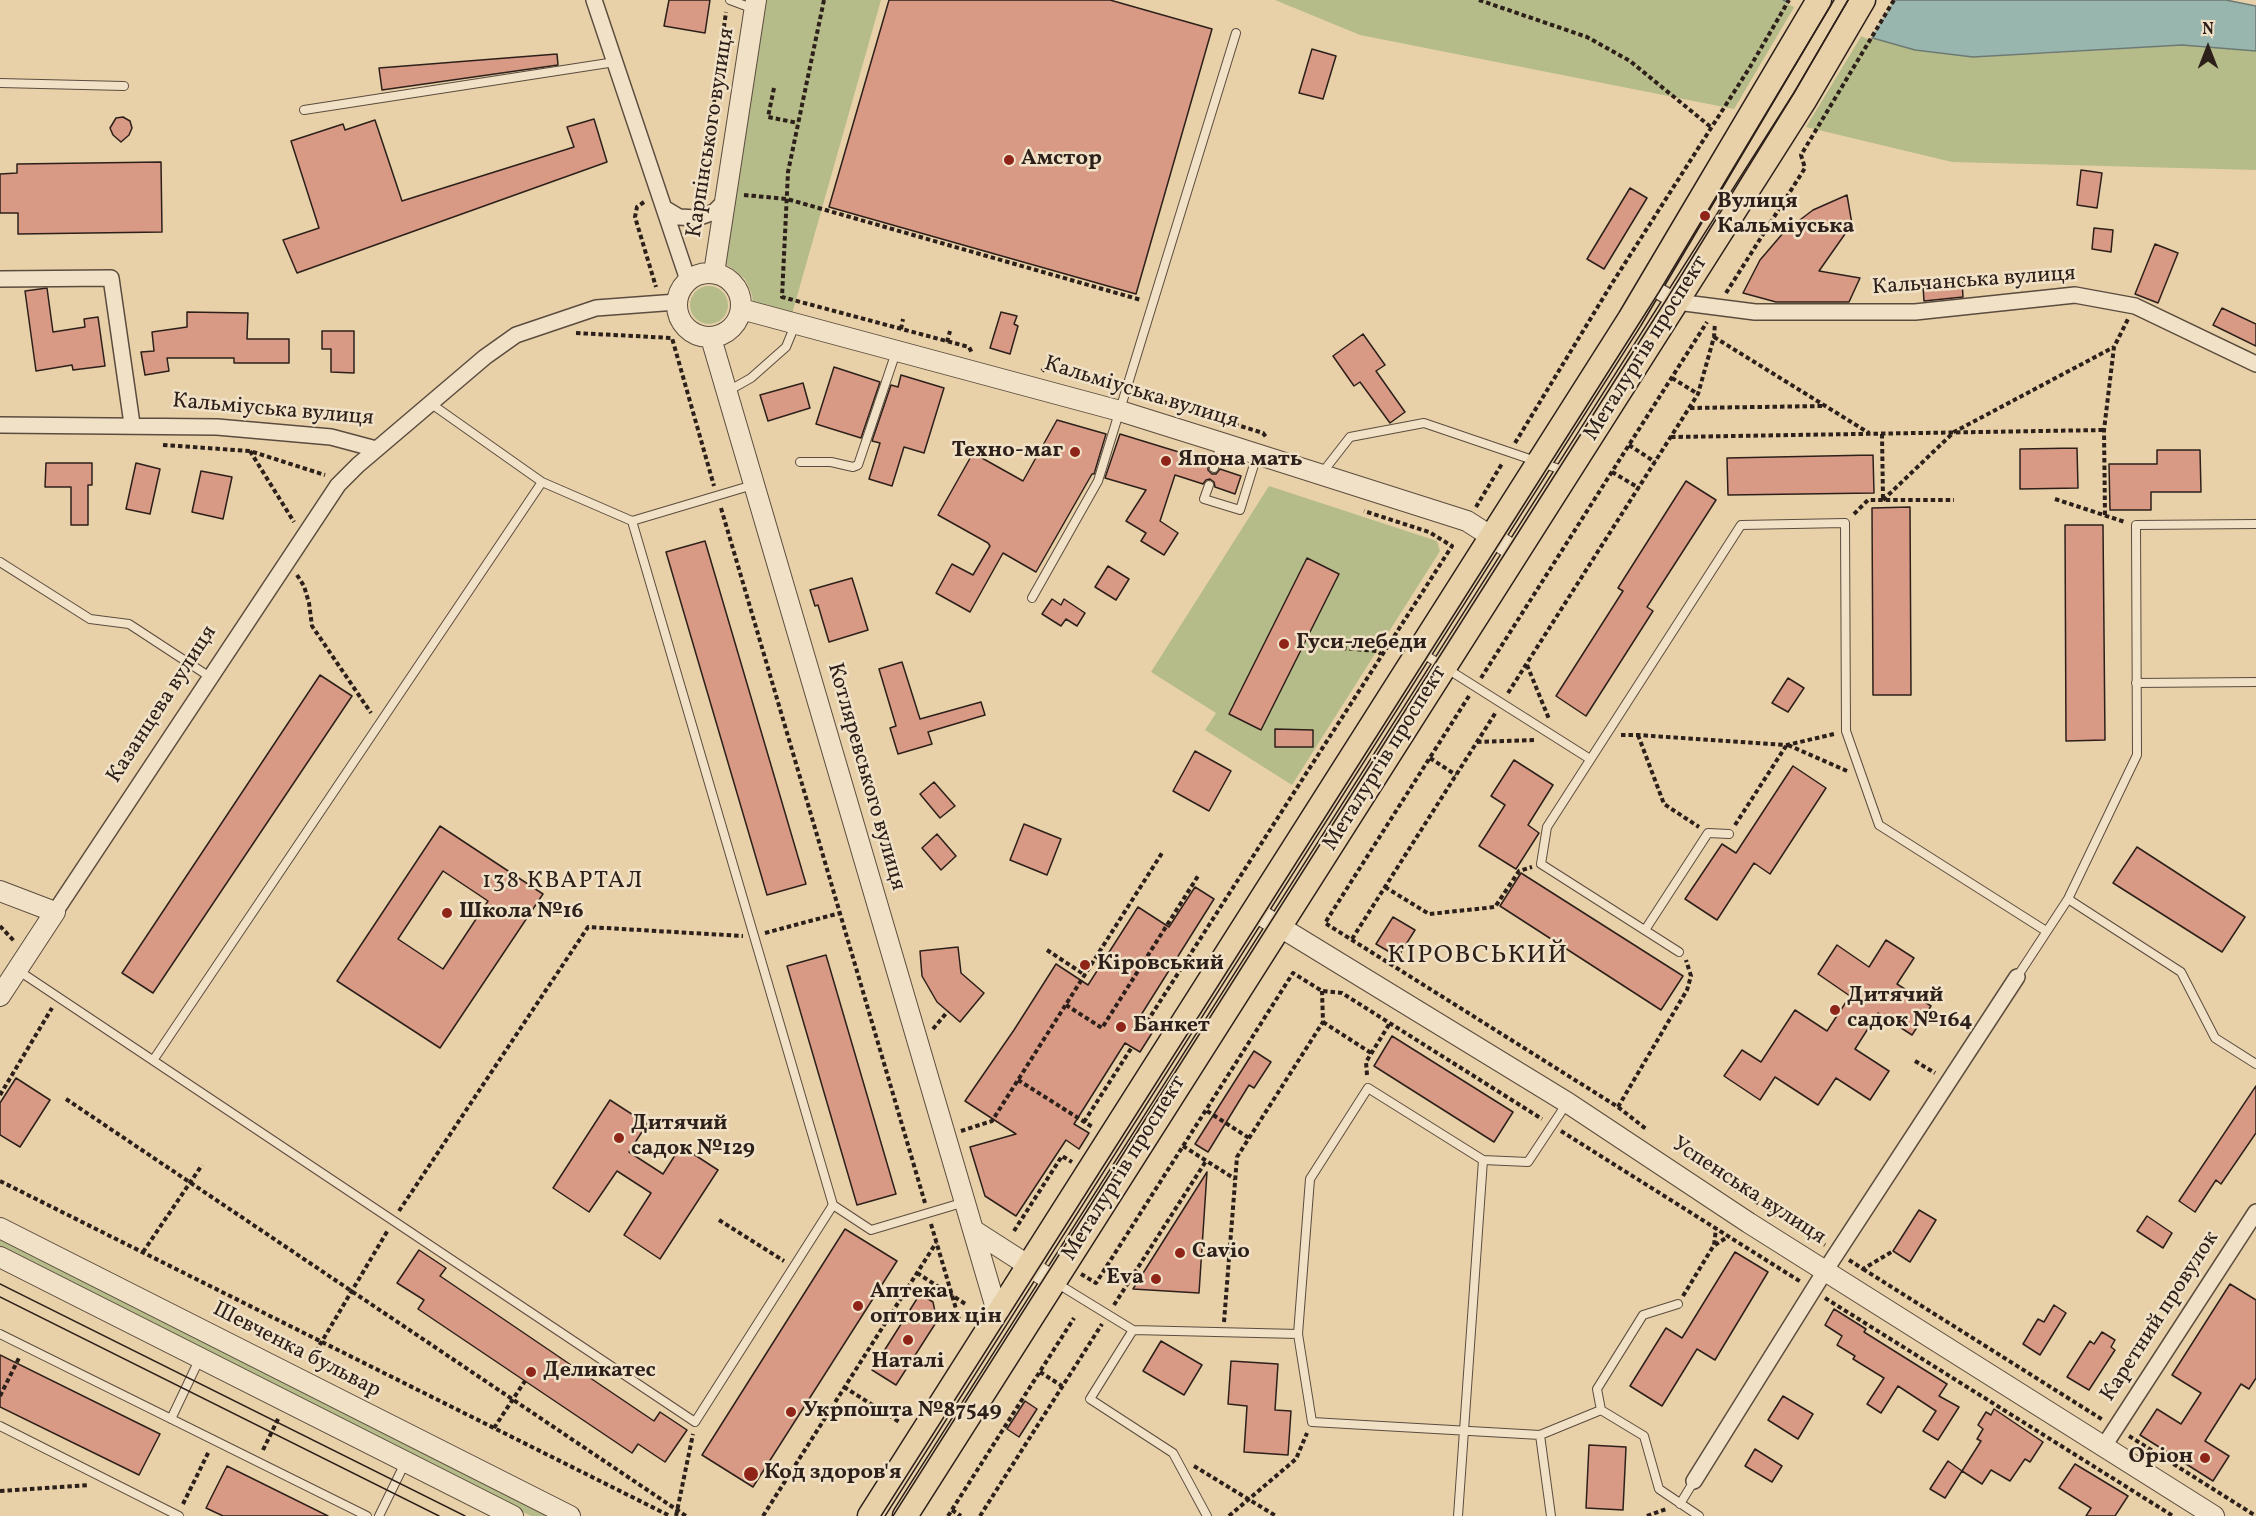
<!DOCTYPE html>
<html>
<head>
<meta charset="utf-8">
<style>
  body { margin:0 }
  #map { position:relative; width:2256px; height:1516px; overflow:hidden; background:#e8d1a9; font-family:Vollkorn,serif }
  canvas { display:block }
  .north { position:absolute; left:2178px; top:18px; width:60px; height:60px; -webkit-text-stroke:4px #f0e1c7; paint-order:stroke; rotate:0deg; font-size:16px; font-weight:700; line-height:24px; text-align:center; color:#2d201a }
  .north::after { content:''; display:block; margin:auto; width:21px; height:27px; background:#2d201a; clip-path:polygon(50% 0,100% 100%,50% 72%,0 100%) }
</style>
</head>
<body>
<div id="map">
<canvas width="2256" height="1516"></canvas>
<div class="north">N</div>
</div>
<script>
const g = document.querySelector('canvas').getContext('2d');
g.lineJoin = 'round';
function fill(path, color) { g.fillStyle = color; g.fill(path, 'evenodd'); }
const toPath = rows => new Path2D(rows.map(r => 'M' + r).join(''));
function stroke(path, color, width, dash) { g.strokeStyle = color; g.lineWidth = width; g.lineCap = dash ? 'butt' : 'round'; g.setLineDash(dash || []); g.stroke(path); }
function drawText(font, color, halo, rows, align = 'center') {
  g.font = font + ' Vollkorn,serif'; g.lineWidth = 5; g.setLineDash([]); g.textBaseline = 'middle'; g.strokeStyle = halo; g.fillStyle = color; for (const [text, x, y, turn = 0] of rows) {
    g.save(); g.translate(x, y); g.rotate((+turn || 0) * Math.PI / 180); g.textAlign = isNaN(turn) ? turn : align; if (halo) g.strokeText(text, 0, 0); g.fillText(text, 0, 0); g.restore();
  }
}
const green = toPath([
  [767,0,881,0,792,314,753,303,752,295,745,279,732,268,724,264],
  [1275,0,1783,0,1796,4,1734,109,1360,35],
  [1862,35,1915,50,2041,54,2182,45,2256,51,2256,170,1952,162,1806,127],
  '690 305a19 19 0 1 1 38 0a19 19 0 1 1-38 0Z',
  [1269,486,1437,541,1440,551,1292,785,1205,730,1216,713,1151,672],
  [0,1238,551,1516,531,1516,0,1248]
]);
const water = toPath([
  [1783,0,2226,0,2256,6,2256,51,2182,45,1973,57,1915,50,1862,35,1783,0]
]);
const pier = toPath([
  [1789,0,1894,0,1870,40,1787,4]
]);
const building = toPath([
  [669,0,710,0,705,33,664,26,669,0],
  [889,0,1110,0,1212,29,1136,294,829,207,889,0],
  [1312,49,1336,56,1323,99,1299,93,1312,49],
  [557,54,558,65,382,90,379,68,557,54],
  [123,117,130,121,132,128,129,135,121,142,113,135,110,128,116,118,123,117],
  [594,119,607,162,297,273,283,240,319,228,291,141,343,124,345,130,375,120,402,201,574,147,567,127,594,119],
  [161,162,162,232,18,234,18,213,0,213,0,174,17,173,17,164,161,162],
  [2081,170,2102,173,2097,208,2077,205,2081,170],
  [1630,188,1647,198,1604,269,1587,259,1630,188],
  [1847,195,1852,224,1819,271,1860,278,1849,302,1776,302,1743,293,1760,260,1784,232,1813,210,1847,195],
  [2094,228,2113,230,2111,252,2092,249,2094,228],
  [2155,244,2178,253,2158,303,2135,294,2155,244],
  [1962,281,1963,297,1924,301,1923,286,1962,281],
  [47,288,53,332,85,327,84,319,98,317,105,366,73,370,72,365,36,371,25,291,47,288],
  [2222,308,2256,324,2256,346,2213,325,2222,308],
  [187,312,248,313,247,339,289,339,289,363,234,363,234,358,167,358,169,371,145,375,141,352,154,351,152,332,187,327,187,312],
  [1001,312,1017,316,1014,324,1018,326,1010,354,990,348,1001,312],
  [322,331,354,331,354,373,331,372,331,349,322,349,322,331],
  [1363,334,1385,365,1376,371,1405,412,1390,423,1360,382,1354,386,1333,356,1363,334],
  [834,367,880,382,861,438,816,424,834,367],
  [901,375,944,388,924,453,904,447,892,486,869,479,880,443,872,441,891,385,898,387,901,375],
  [803,383,810,408,768,421,760,395,803,383],
  [1057,420,1106,434,1094,474,1092,474,1036,572,1003,553,970,612,936,593,952,564,973,575,990,546,988,543,938,515,973,453,1023,481,1057,420],
  [1120,434,1182,453,1180,457,1208,466,1208,470,1212,474,1216,474,1220,469,1241,476,1235,494,1215,487,1214,482,1210,479,1206,480,1203,484,1175,475,1160,521,1178,533,1164,555,1141,541,1146,533,1126,521,1146,490,1105,478,1120,434],
  [2077,448,2078,488,2020,489,2020,449,2077,448],
  [2157,450,2200,450,2201,492,2151,492,2151,510,2110,510,2109,464,2157,464,2157,450],
  [1873,455,1874,493,1728,495,1727,458,1873,455],
  [46,463,92,463,92,485,88,485,88,525,71,525,71,487,45,487,46,463],
  [136,463,160,469,150,514,126,509,136,463],
  [201,471,232,477,223,519,192,512,201,471],
  [1686,481,1716,500,1647,607,1653,611,1586,716,1556,696,1623,591,1618,588,1686,481],
  [1910,507,1911,695,1873,695,1872,508,1910,507],
  [2065,525,2103,525,2105,740,2066,741,2065,525],
  [705,541,806,884,767,895,666,552,705,541],
  [1307,558,1339,574,1261,730,1229,714,1307,558],
  [1108,566,1129,579,1116,600,1095,587,1108,566],
  [852,578,868,630,829,642,818,605,815,606,810,590,852,578],
  [1052,599,1061,605,1064,599,1085,613,1077,626,1066,619,1061,626,1042,614,1052,599],
  [902,662,920,719,981,702,985,715,928,732,932,744,898,754,890,728,896,726,879,669,902,662],
  [320,675,352,696,153,993,122,973,320,675],
  [1788,678,1804,688,1788,712,1772,703,1788,678],
  [1275,729,1313,730,1313,747,1275,747,1275,729],
  [1195,751,1231,771,1209,811,1173,791,1195,751],
  [1514,760,1553,785,1528,825,1539,833,1516,869,1479,846,1505,805,1491,796,1514,760],
  [1793,766,1826,788,1770,874,1754,863,1717,920,1685,899,1722,844,1736,853,1793,766],
  [934,782,955,806,940,818,920,794,934,782],
  [1024,824,1061,839,1047,875,1010,860,1024,824],
  [440,826,543,894,440,1048,337,981,440,826],
  [443,871,488,901,443,969,398,939,443,871],
  [937,834,956,856,941,870,922,848,937,834],
  [2137,847,2245,917,2222,952,2113,883,2137,847],
  [1521,873,1683,976,1661,1010,1500,906,1521,873],
  [1195,887,1214,899,1136,1023,1152,1033,1140,1052,1125,1043,1074,1124,1089,1133,1079,1149,1066,1140,1016,1216,985,1196,970,1147,1016,1134,965,1101,1014,1030,1056,964,1088,985,1138,907,1169,927,1195,887],
  [1393,917,1415,930,1398,957,1376,944,1393,917],
  [1886,940,1914,958,1897,984,1931,1006,1912,1035,1878,1013,1855,1049,1889,1071,1870,1100,1836,1078,1818,1105,1775,1077,1760,1100,1724,1076,1742,1050,1761,1062,1795,1010,1827,1031,1850,996,1818,974,1837,945,1869,967,1886,940],
  [958,947,961,973,984,993,960,1022,937,1002,922,976,920,951,958,947],
  [826,955,896,1194,857,1205,787,966,826,955],
  [1392,1036,1513,1112,1494,1142,1374,1066,1392,1036],
  [1254,1051,1271,1062,1254,1088,1249,1085,1208,1152,1195,1144,1254,1051],
  [16,1078,50,1100,20,1147,0,1135,0,1103,16,1078],
  [2256,1086,2256,1133,2221,1184,2216,1180,2195,1212,2179,1201,2256,1086],
  [610,1100,647,1124,629,1152,663,1174,681,1146,718,1170,660,1259,624,1235,651,1193,617,1171,589,1212,553,1188,610,1100],
  [1207,1172,1199,1293,1133,1289,1207,1172],
  [1919,1210,1936,1220,1910,1262,1893,1251,1919,1210],
  [2147,1216,2172,1233,2163,1248,2137,1231,2147,1216],
  [845,1229,897,1261,753,1487,702,1455,845,1229],
  [419,1250,446,1268,440,1276,574,1367,654,1421,660,1412,687,1430,665,1462,638,1444,632,1453,418,1309,424,1300,397,1283,419,1250],
  [1735,1252,1768,1272,1715,1360,1697,1349,1662,1406,1630,1386,1666,1328,1682,1338,1735,1252],
  [2230,1284,2256,1300,2256,1378,2249,1389,2241,1384,2205,1441,2229,1456,2213,1481,2140,1435,2157,1409,2181,1424,2201,1393,2172,1375,2230,1284],
  [920,1294,933,1302,937,1321,896,1385,872,1370,920,1294],
  [2054,1305,2066,1313,2040,1355,2023,1344,2038,1319,2044,1322,2054,1305],
  [1834,1309,1866,1329,1864,1332,1947,1384,1939,1396,1959,1407,1938,1440,1923,1431,1936,1411,1898,1386,1881,1413,1867,1404,1884,1378,1853,1359,1855,1356,1837,1345,1842,1336,1825,1325,1834,1309],
  [2102,1332,2115,1340,2111,1347,2115,1350,2089,1390,2067,1377,2090,1341,2094,1344,2102,1332],
  [1161,1341,1202,1365,1184,1395,1143,1371,1161,1341],
  [0,1355,160,1434,139,1475,0,1407,0,1355],
  [1231,1361,1278,1364,1275,1410,1291,1411,1288,1455,1244,1452,1247,1406,1228,1404,1231,1361],
  [1783,1396,1813,1414,1798,1439,1768,1420,1783,1396],
  [1025,1401,1037,1409,1019,1437,1007,1429,1025,1401],
  [1994,1409,2043,1442,2030,1462,2025,1459,2010,1481,1991,1470,1982,1484,1962,1471,1945,1498,1930,1489,1948,1461,1962,1471,1981,1441,1977,1439,1983,1429,1978,1425,1986,1412,1991,1415,1994,1409],
  [1589,1445,1626,1447,1623,1510,1586,1508,1589,1445],
  [1755,1449,1782,1466,1772,1482,1745,1466,1755,1449],
  [2075,1464,2128,1496,2115,1516,2086,1516,2091,1508,2059,1488,2075,1464],
  [227,1466,328,1516,223,1516,206,1508,227,1466]
]);
const path = toPath([
  [824,0,788,172,782,297,969,347,972,353],
  [1479,0,1587,37,1630,61,1712,128],
  [774,88,768,117,798,123],
  [702,191,726,12],
  [744,195,787,199,1141,300],
  [644,202,637,207,635,217,656,287],
  [1726,293,1805,168,1801,155,1894,0],
  [901,329,903,319],
  [576,333,672,338,714,486],
  [1714,337,1869,433],
  [947,342,950,331],
  [1042,371,1045,368,1113,387],
  [1672,378,1698,394],
  [1141,395,1263,433,1266,437],
  [1690,408,1824,406],
  [1882,434,1883,499],
  [1671,437,2104,430],
  [1515,443,1611,285,1750,67,1789,0],
  [163,445,250,451,325,475],
  [1629,445,1655,462],
  [250,451,294,522],
  [1612,472,1639,488],
  [2055,499,2125,522],
  [1883,500,1954,432,2114,347],
  [1476,507,1503,462],
  [721,508,925,1203],
  [1854,514,1868,500,1954,500],
  [2105,515,2104,430,2114,347,2128,319],
  [297,575,304,586,309,603,312,626,371,713],
  [1342,648,1377,651,1381,654],
  [1527,665,1549,719],
  [1481,678,1707,322],
  [1508,693,1698,394,1714,337,1715,323],
  [1469,696,1325,923,1618,1107,1646,1129],
  [1621,735,1638,735,1787,745,1834,734],
  [1638,735,1664,804,1699,827],
  [1477,742,1535,740],
  [1788,745,1847,771],
  [1430,758,1456,775],
  [1735,825,1786,746],
  [1385,887,1429,914,1495,907,1519,871,1532,867],
  [0,926,14,941],
  [765,933,840,913],
  [1352,939,1496,712],
  [1047,950,1085,975],
  [1066,1005,1102,1028,1198,876],
  [1323,1022,1371,1053],
  [1143,1028,1452,546,1429,532,1364,511],
  [933,1029,948,1011],
  [1915,1061,1935,1073],
  [1367,1075,1366,1062,1390,1023],
  [1018,1080,1094,1128],
  [0,1095,52,1008],
  [66,1099,686,1516],
  [1618,1107,1687,990,1691,976,1686,960],
  [1207,1111,1249,1138],
  [1084,1122,1132,1047],
  [961,1131,992,1121,1162,853],
  [1561,1131,1801,1282],
  [1183,1146,1235,1179],
  [0,1181,670,1516],
  [1729,1185,1825,1245],
  [399,1211,588,927,743,936],
  [719,1220,784,1261],
  [931,1224,959,1319],
  [1014,1231,1062,1156,1072,1162],
  [1715,1245,1729,1236],
  [143,1252,202,1165],
  [1849,1260,1863,1269,1893,1251],
  [1863,1269,2103,1420],
  [917,1273,967,1305],
  [1081,1274,1096,1283,1293,973,1322,991,1342,993,1542,1119],
  [1683,1296,1714,1245,1716,1229],
  [1825,1298,2173,1516],
  [1114,1305,1206,1161],
  [1224,1322,1237,1157,1323,1022,1322,991],
  [312,1358,388,1230],
  [1040,1372,1062,1386],
  [844,1387,901,1423],
  [0,1396,20,1356],
  [494,1428,525,1381],
  [2129,1436,2256,1516],
  [263,1450,279,1417],
  [1194,1466,1276,1516],
  [0,1491,89,1485],
  [183,1504,209,1451],
  [952,1510,961,1516],
  [676,1516,693,1434],
  [763,1516,936,1243],
  [948,1516,1074,1318],
  [980,1516,1102,1324],
  [1229,1516,1296,1459,1307,1433],
  [1647,1516,1666,1509]
]);
const service = toPath([
  [730,0,754,9],
  [0,83,124,86],
  [304,110,615,62],
  [728,391,751,378,786,347,795,325],
  [430,403,542,482,632,521,753,485],
  [800,462,831,462,853,467,858,465,896,352],
  [1214,468,1221,444],
  [1322,473,1350,437,1424,423,1565,471],
  [1209,485,1204,499,1240,510,1257,455],
  [632,521,833,1205,871,1230,965,1202],
  [0,562,90,619,129,624,210,677],
  [1032,598,1098,481,1236,33],
  [1422,653,1590,759],
  [2136,683,2256,682],
  [2068,899,2181,972,2215,1038,2256,1064],
  [1645,930,1708,833,1729,834],
  [1679,952,1541,864,1547,827,1741,525,1845,523,1846,731,1879,825,2046,931],
  [19,971,695,1422,833,1205],
  [2017,977,2068,899,2137,755,2136,525,2256,524],
  [154,1059,542,482],
  [1567,1103,1528,1162,1483,1160,1368,1088,1310,1179,1298,1334,1312,1422,1540,1435,1601,1410],
  [1058,1284,1133,1330,1298,1334],
  [1678,1304,1643,1315,1597,1389,1601,1410,1644,1436,1659,1489,1699,1516],
  [1133,1330,1090,1399,1173,1453,1207,1516],
  [0,1334,367,1516],
  [171,1419,200,1358],
  [0,1426,179,1516],
  [1540,1435,1551,1516],
  [1680,1504,1694,1481],
  [379,1516,405,1463],
  [1458,1516,1483,1160]
]);
const minor = toPath([
  [594,0,688,280],
  [664,208,679,217,697,218,714,212,726,200],
  [0,279,111,278,132,424],
  [1650,286,1677,302,1755,312,1915,312,2075,295,2135,306,2256,364],
  [0,425,217,427,331,437,376,449],
  [55,912,338,485,358,465,485,357,516,335,596,308,677,302],
  [2104,1446,2256,1212],
  [1694,1481,1825,1271,2017,977]
]);
const tertiary = toPath([
  '677 305a32 32 0 1 1 64 0a32 32 0 1 1-64 0Z',
  [714,273,756,0],
  [741,309,1120,411,1222,443,1467,521,1517,553],
  [711,338,998,1315],
  [0,891,55,912,0,996],
  [1254,911,1568,1103,1749,1223,2214,1516],
  [0,1228,570,1516],
  [973,1230,1054,1282],
  [0,1257,513,1516]
]);
const primary = toPath([
  [870,1516,1630,319,1819,0],
  [905,1516,1805,99,1863,0]
]);
const tram = toPath([
  [0,1284,465,1516],
  [0,1297,439,1516],
  [881,1516,1659,292,1834,0],
  [893,1516,1668,297,1794,93,1848,0]
]);
const markers = [
  [1009,160,6,"#8f2418"],
  [1705,216,6,"#8f2418"],
  [1075,452,6,"#8f2418"],
  [1166,461,6,"#8f2418"],
  [1284,644,6,"#8f2418"],
  [447,913,6,"#8f2418"],
  [1085,965,6,"#8f2418"],
  [1835,1010,6,"#8f2418"],
  [1121,1027,6,"#8f2418"],
  [619,1138,6,"#8f2418"],
  [1180,1253,6,"#8f2418"],
  [1156,1279,6,"#8f2418"],
  [858,1306,6,"#8f2418"],
  [908,1340,6,"#8f2418"],
  [531,1372,6,"#8f2418"],
  [791,1412,6,"#8f2418"],
  [2205,1458,6,"#8f2418"],
  [751,1474,8,"#8f2418"]
];
const streetNames = [
  ["Карпінського вулиця",712,133,-81],
  ["Кальчанська вулиця",1974,282,-4],
  ["Металургів проспект",1647,349,-58],
  ["Кальміуська вулиця",1141,394,17],
  ["Кальміуська вулиця",273,411,5],
  ["Казанцева вулиця",163,705,-57],
  ["Металургів проспект",1386,759,-58],
  ["Котляревського вулиця",865,777,74],
  ["Металургів проспект",1125,1169,-58],
  ["Успенська вулиця",1748,1192,33],
  ["Каретний провулок",2161,1317,-57],
  ["Шевченка бульвар",296,1351,27]
];
const poiNames = [
  ["Амстор",1021,160],
  ["Вулиця",1717,203],
  ["Кальміуська",1717,228],
  ["Техно-маг",1063,452,"right"],
  ["Япона мать",1178,461],
  ["Гуси-лебеди",1296,644],
  ["Школа №16",459,913],
  ["Кіровський",1097,965],
  ["Дитячий",1847,997],
  ["садок №164",1847,1022],
  ["Банкет",1133,1027],
  ["Дитячий",631,1125],
  ["садок №129",631,1150],
  ["Cavio",1192,1253],
  ["Eva",1144,1279,"right"],
  ["Аптека",870,1293],
  ["оптових цін",870,1318],
  ["Наталі",908,1363,"center"],
  ["Деликатес",543,1372],
  ["Укрпошта №87549",803,1412],
  ["Оріон",2193,1458,"right"],
  ["Код здоров'я",764,1474]
];
const neighbourhoodNames = [
  ["138 КВАРТАЛ",563,883]
];
const quarterNames = [
  ["КІРОВСЬКИЙ",1478,957]
];
fill(green, '#b5bc89');
fill(water, '#98b6ae');
stroke(water, '#6d7a73', 1.5);
fill(pier, '#e8d1a9');
fill(building, '#d89a84');
stroke(building, '#2d201a', 1.5);
stroke(service, '#5c4c3e', 10);
stroke(minor, '#5c4c3e', 18);
stroke(tertiary, '#5c4c3e', 22);
stroke(primary, '#2d201a', 27);
stroke(path, '#2d201a', 4, [4.5, 3]);
stroke(service, '#f0e1c7', 8);
stroke(minor, '#f0e1c7', 15);
stroke(tertiary, '#f0e1c7', 20);
stroke(primary, '#e8d1a9', 24);
stroke(tram, '#2d201a', 1.5);
for (const [x, y, r, color] of markers) { const dot = new Path2D(); dot.arc(x, y, r, 0, 2 * Math.PI); g.fillStyle = color; g.fill(dot); stroke(dot, '#f0e1c7', 2); }
drawText('22px', '#2d201a', '#f0e1c7', streetNames);
drawText('bold 22px', '#2d201a', '#f0e1c7', poiNames, 'left');
g.letterSpacing = '1.5px';
drawText('24px', '#2d201a', '#f0e1c7', neighbourhoodNames);
g.letterSpacing = '0px';
g.letterSpacing = '1.5px';
drawText('26px', '#2d201a', '#f0e1c7', quarterNames);
g.letterSpacing = '0px';
</script>
</body>
</html>
